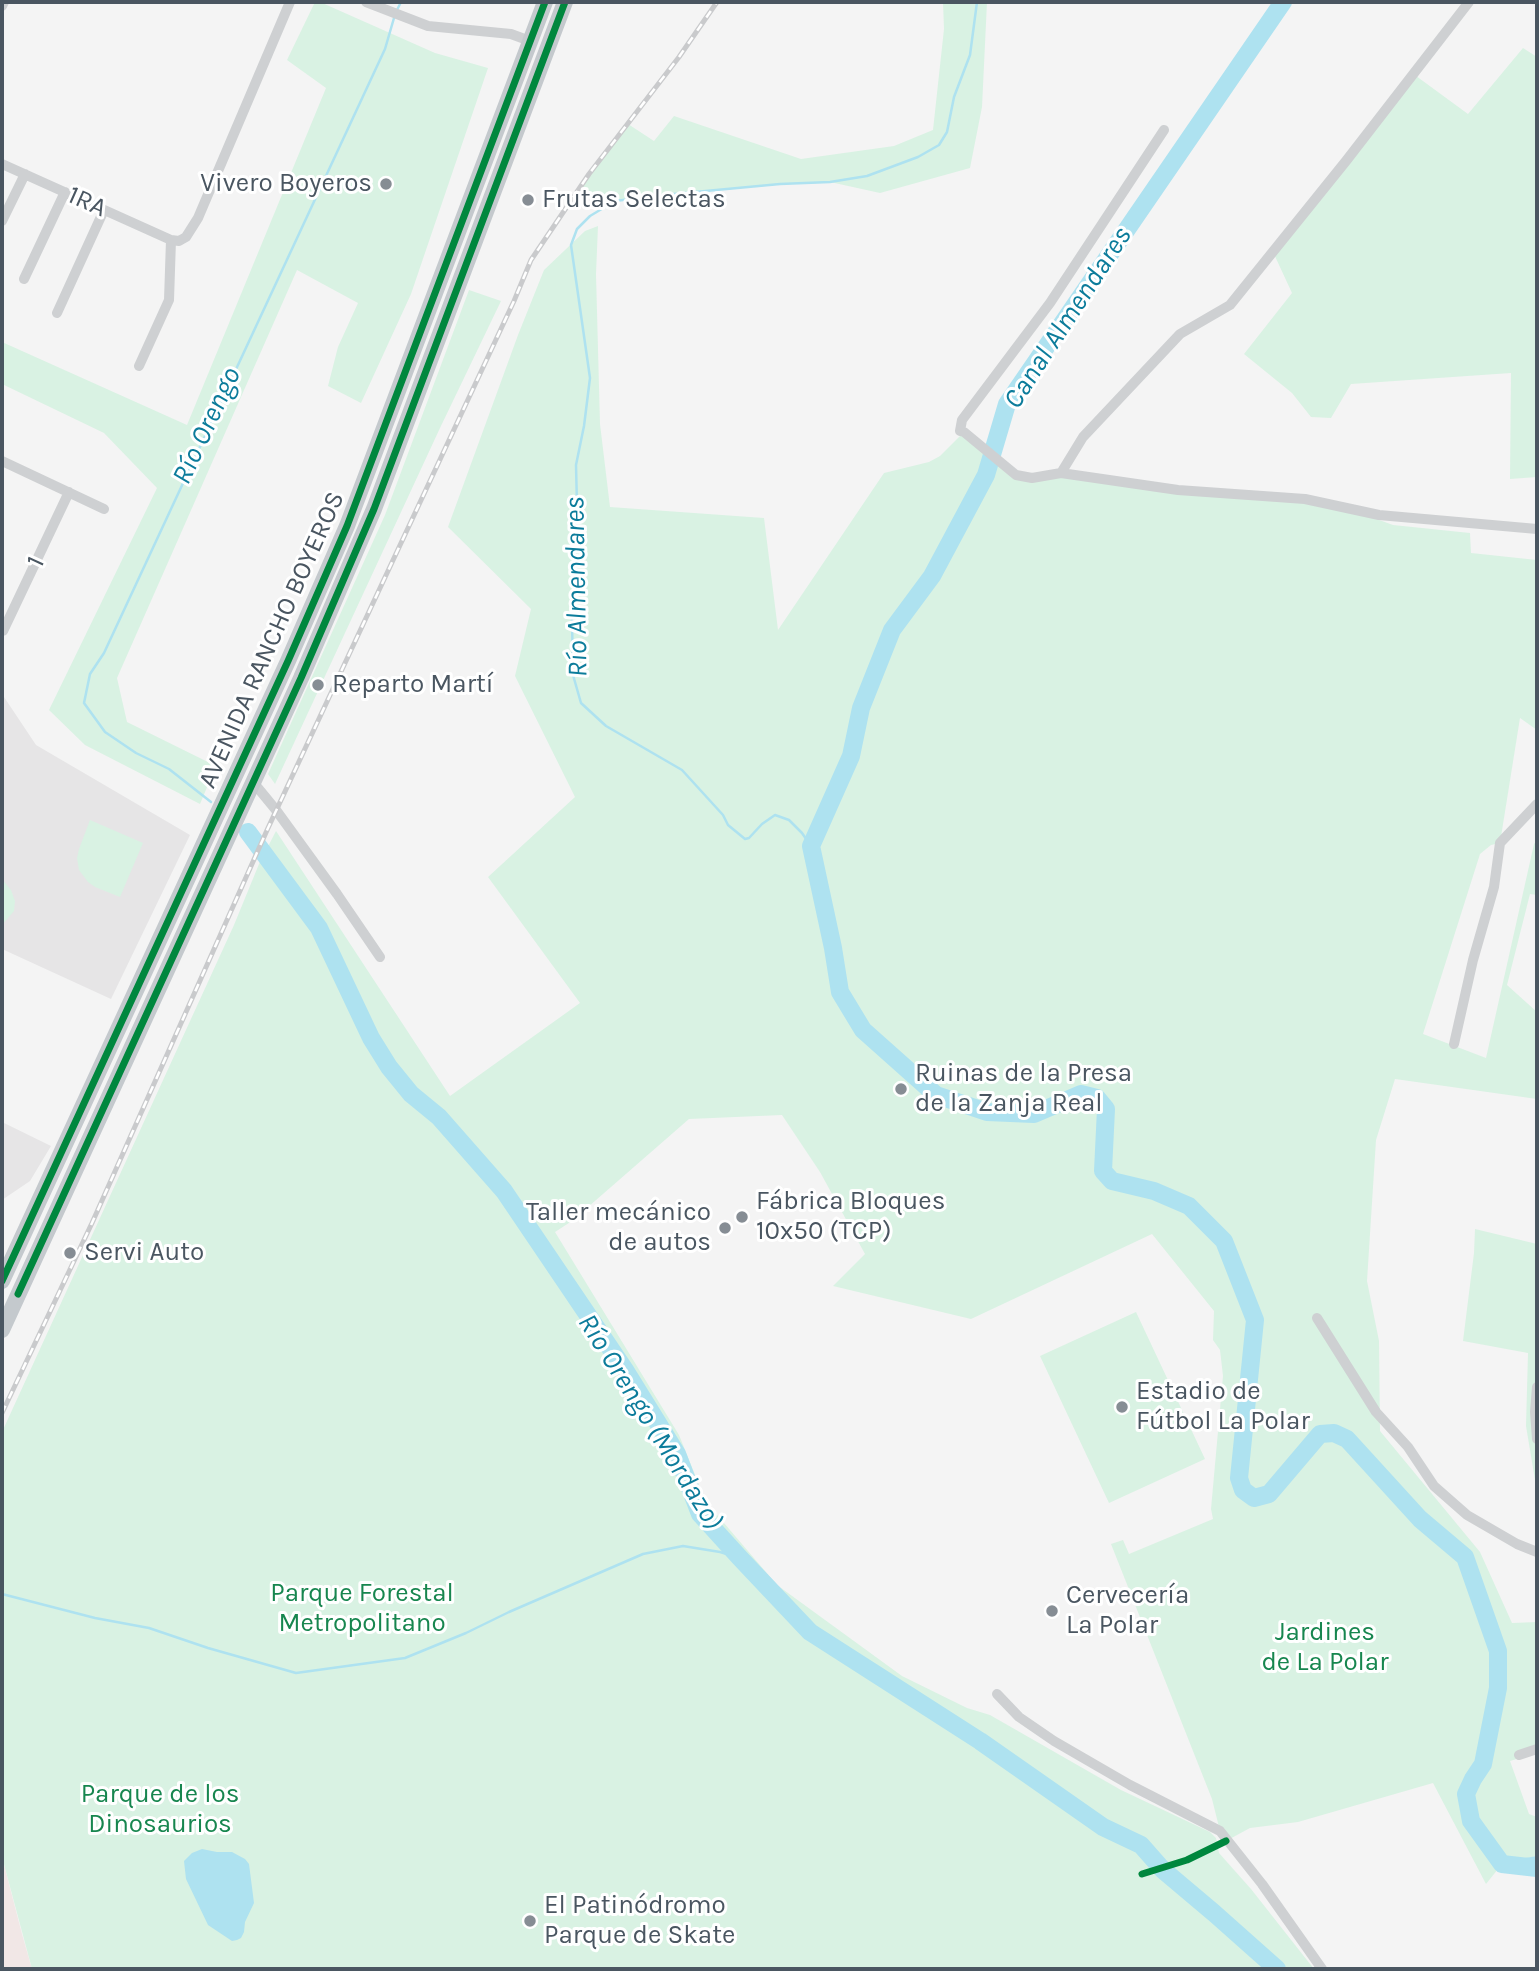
<!DOCTYPE html>
<html>
<head>
<meta charset="utf-8">
<style>
  body { margin:0 }
  #map { position:relative; width:1539px; height:1971px; overflow:hidden; background:#f4f4f4; font-family:Karla,sans-serif }
  canvas { display:block }
  .frame { position:absolute; inset:0; border:4px solid #4a5661; pointer-events:none }
</style>
</head>
<body>
<div id="map">
<canvas width="1539" height="1971"></canvas>
<div class="frame"></div>
</div>
<script>
const g = document.querySelector('canvas').getContext('2d');
g.lineJoin = 'round';
function fill(path, color) { g.fillStyle = color; g.fill(path, 'evenodd'); }
const toPath = rows => new Path2D(rows.map(r => 'M' + r).join(''));
function stroke(path, color, width, dash) { g.strokeStyle = color; g.lineWidth = width; g.lineCap = dash ? 'butt' : 'round'; g.setLineDash(dash || []); g.stroke(path); }
function drawText(font, color, halo, rows, align = 'center') {
  g.font = font + ' Karla,sans-serif'; g.lineWidth = 6; g.setLineDash([]); g.textBaseline = 'middle'; g.strokeStyle = halo; g.fillStyle = color; for (const [text, x, y, turn = 0] of rows) {
    g.save(); g.translate(x, y); g.rotate((+turn || 0) * Math.PI / 180); g.textAlign = isNaN(turn) ? turn : align; if (halo) g.strokeText(text, 0, 0); g.fillText(text, 0, 0); g.restore();
  }
}
const education = toPath([
  [2,694,36,745,190,835,111,999,2,949],
  [2,1122,51,1146,30,1181,2,1200]
]);
const medical = toPath([
  [2,1857,22,1934,32,1969,2,1969]
]);
const green = toPath([
  [315,2,320,2,435,53,488,68,411,294,361,403,328,386,338,347,358,303,297,270,117,678,127,722,216,766,200,804,85,745,49,710,157,488,104,433,2,384,2,342,187,425,326,88,287,60],
  [943,2,987,2,982,107,970,168,880,193,830,182,780,184,663,195,615,201,578,191,628,124,654,141,674,116,801,159,894,146,933,130,944,29],
  [1523,48,1537,57,1537,477,1510,479,1511,373,1351,384,1331,418,1311,417,1292,393,1244,354,1292,293,1273,252,1412,73,1468,114],
  [598,226,596,274,600,424,610,507,764,518,778,630,884,473,929,462,940,456,964,432,1016,475,1061,473,1346,508,1393,525,1470,533,1471,553,1537,560,1537,730,1520,718,1500,843,1491,845,1480,854,1423,1034,1486,1058,1534,844,1537,840,1537,895,1530,894,1507,985,1537,1012,1537,1099,1395,1079,1376,1140,1367,1281,1379,1341,1380,1431,1480,1552,1512,1623,1537,1622,1537,1753,1510,1761,1529,1814,1537,1817,1537,1856,1502,1864,1486,1884,1433,1783,1298,1822,1250,1828,1226,1841,1220,1831,1212,1799,1111,1544,1123,1540,1129,1554,1213,1519,1211,1509,1223,1376,1220,1350,1213,1340,1214,1311,1152,1234,971,1319,833,1286,865,1254,820,1172,782,1115,689,1119,572,1221,555,1232,679,1435,706,1502,777,1585,902,1676,967,1708,990,1715,1121,1790,1210,1832,1216,1838,1219,1853,1251,1889,1314,1969,32,1969,2,1857,2,1432,234,925,259,864,276,831,450,1096,580,1003,488,877,575,797,515,676,531,609,448,527,518,335,544,270,585,231],
  [469,290,501,301,440,428,275,784,268,774,385,515],
  [90,820,143,843,120,897,95,887,88,882,79,870,77,858,79,849],
  [2,879,11,890,15,901,14,911,2,925],
  [1475,1229,1537,1244,1537,1483,1535,1480,1526,1426,1528,1353,1463,1341,1474,1253],
  [1136,1312,1205,1459,1109,1503,1040,1356]
]);
const water = toPath([
  [202,1849,217,1852,232,1852,245,1859,249,1864,254,1903,245,1922,244,1932,241,1938,237,1940,232,1941,208,1925,186,1879,184,1861,192,1853],
  [1537,1856,1537,1877,1502,1864,1519,1859]
]);
const stream = toPath([
  [396,12,401,2],
  [211,802,169,769,136,753,105,732,84,703,90,674,104,653,385,49,394,18],
  [811,846,802,833,789,820,775,815,762,824,749,838,745,839,728,825,723,815,682,770,606,726,581,703,573,675,572,620,577,506,576,465,584,426,590,378,571,245,577,229,590,216,615,201,663,195,780,184,830,182,867,176,918,157,939,145,947,132,954,97,970,55,977,2],
  [2,1594,95,1618,149,1628,208,1648,296,1673,405,1658,466,1633,509,1612,643,1554,683,1546,720,1552,740,1558]
]);
const river = toPath([
  [1283,2,1007,404,986,475,932,576,892,630,861,708,851,756,811,846,833,948,840,992,863,1030,936,1095,987,1112,1034,1114,1081,1094,1097,1098,1106,1109,1103,1171,1112,1181,1154,1191,1189,1206,1224,1241,1255,1320,1239,1478,1243,1490,1254,1498,1269,1494,1320,1434,1334,1433,1347,1439,1420,1519,1465,1557,1498,1651,1498,1688,1483,1764,1473,1779,1466,1794,1471,1821,1502,1864,1537,1868],
  [248,832,319,928,371,1038,389,1067,411,1094,439,1117,504,1191,625,1370,677,1454,700,1514,740,1558,810,1632,980,1741,1103,1827,1141,1845,1163,1870,1214,1913,1277,1969]
]);
const minor = toPath([
  [366,2,428,26,511,34,530,41],
  [2,6,4,2],
  [1164,130,1050,303,962,420,960,431,964,432,1016,475,1032,478,1061,473,1178,490,1305,499,1379,515,1537,529],
  [2,164,171,240,179,241,186,237,198,218,290,2],
  [2,221,25,174],
  [24,279,65,192],
  [57,313,104,210],
  [139,366,169,300,171,240],
  [2,461,104,509],
  [1061,473,1083,437,1180,334,1230,305,1346,161,1469,2],
  [2,631,3,631,69,492],
  [253,782,276,810,337,894,380,957],
  [1454,1044,1473,960,1494,887,1500,843,1537,804],
  [1317,1318,1376,1412,1408,1447,1434,1486,1467,1515,1517,1544,1537,1552],
  [1537,1387,1535,1412,1537,1439],
  [997,1694,1019,1717,1054,1741,1130,1785,1220,1831,1262,1884,1322,1969],
  [1519,1755,1537,1749]
]);
const trunk = toPath([
  [2,1281,288,661,347,526,545,2],
  [2,1330,301,678,374,509,565,2]
]);
const rail = toPath([
  [2,1413,92,1223,268,828,514,301,531,260,589,174,679,57,717,2]
]);
const cycleway = toPath([
  [2,1281,288,661,347,526,545,2],
  [18,1294,301,678,374,509,565,2],
  [1142,1874,1187,1860,1226,1841]
]);
const markers = [
  [386,184,7,"#868d94"],
  [528,200,7,"#868d94"],
  [318,685,7,"#868d94"],
  [901,1089,7,"#868d94"],
  [742,1217,7,"#868d94"],
  [725,1228,7,"#868d94"],
  [70,1253,7,"#868d94"],
  [1122,1407,7,"#868d94"],
  [1052,1611,7,"#868d94"],
  [530,1921,7,"#868d94"]
];
const poiNames = [
  ["Vivero Boyeros",372,184,"right"],
  ["Frutas Selectas",542,200],
  ["Reparto Martí",332,685],
  ["Ruinas de la Presa",915,1074],
  ["de la Zanja Real",915,1104],
  ["Fábrica Bloques",756,1202],
  ["10x50 (TCP)",756,1232],
  ["Taller mecánico",711,1213,"right"],
  ["de autos",711,1243,"right"],
  ["Servi Auto",84,1253],
  ["Estadio de",1136,1392],
  ["Fútbol La Polar",1136,1422],
  ["Cervecería",1066,1596],
  ["La Polar",1066,1626],
  ["El Patinódromo",544,1906],
  ["Parque de Skate",544,1936]
];
const streetNames = [
  ["1RA",87,202,24],
  ["1",36,562,-65],
  ["AVENIDA RANCHO BOYEROS",272,640,-66]
];
const parkNames = [
  ["Parque Forestal",362,1594],
  ["Metropolitano",362,1624],
  ["Jardines",1325,1633],
  ["de La Polar",1325,1663],
  ["Parque de los",160,1795],
  ["Dinosaurios",160,1825]
];
const waterNames = [
  ["Canal Almendares",1068,318,-57],
  ["Río Orengo",207,426,-65],
  ["Río Almendares",577,587,-91],
  ["Río Orengo (Mordazo)",650,1422,58]
];
fill(education, '#e6e5e6');
fill(medical, '#f1e7e6');
fill(green, '#d9f2e3');
fill(water, '#aee2f0');
stroke(stream, '#aee2f0', 2.5);
stroke(river, '#aee2f0', 18);
stroke(minor, '#ced0d2', 10);
stroke(trunk, '#c4c9cd', 16);
stroke(rail, '#c9cacc', 5);
stroke(rail, '#fff', 2.5, [8]);
stroke(cycleway, '#00873e', 7);
for (const [x, y, r, color] of markers) { const dot = new Path2D(); dot.arc(x, y, r, 0, 2 * Math.PI); g.fillStyle = color; g.fill(dot); stroke(dot, '#fff', 2.5); }
drawText('26px', '#4a5661', '#fff', poiNames, 'left');
drawText('26px', '#4a5661', '#fff', streetNames);
drawText('26px', '#17864f', '#fff', parkNames);
drawText('italic 28px', '#0c7c9b', '#fff', waterNames);
</script>
</body>
</html>
